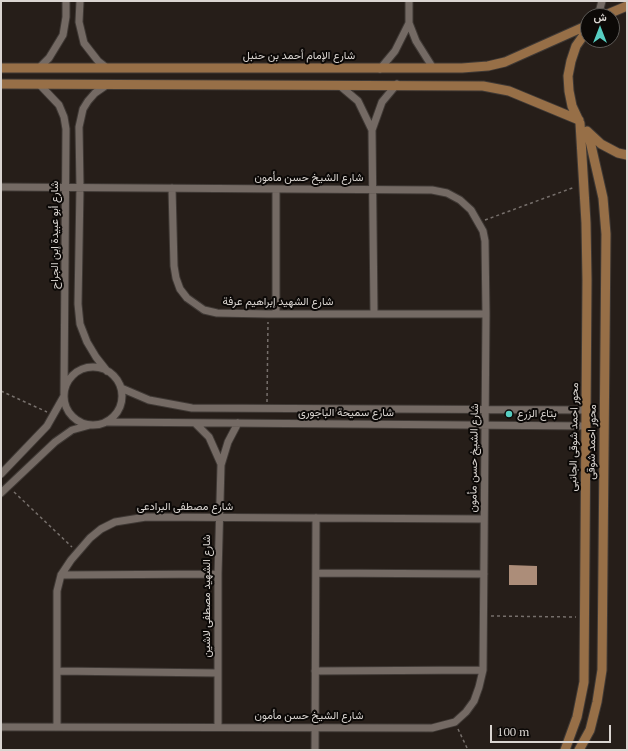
<!DOCTYPE html>
<html>
<head>
<meta charset="utf-8">
<style>
  body { margin:0 }
  #map { position:relative; width:628px; height:751px; overflow:hidden; background:#261e19; font-family:"PT Serif",Vazirmatn,serif }
  canvas { display:block }
  .frame { position:absolute; inset:0; border:2px solid #dad5d1; pointer-events:none }
  .north { position:absolute; left:580px; top:8px; width:40px; height:40px; box-sizing:border-box; background:#0c0907; border:1px solid #5e5b58; border-radius:50%; rotate:0deg; font-size:11px; font-weight:700; line-height:16px; text-align:center; color:#dad5d1 }
  .north::after { content:''; display:block; margin:auto; width:14px; height:18px; background:#57cec2; clip-path:polygon(50% 0,100% 100%,50% 72%,0 100%) }
  .scale { position:absolute; left:490px; top:725px; width:121px; height:18px; box-sizing:border-box; border:2px solid #dad5d1; border-top:0; padding-left:5px; font-size:12px; line-height:14px; white-space:nowrap; color:#dad5d1; -webkit-text-stroke:3px #0c0907; paint-order:stroke }
</style>
</head>
<body>
<div id="map">
<canvas width="628" height="751"></canvas>
<div class="frame"></div>
<div class="north">ش</div>
<div class="scale">100 m</div>
</div>
<script>
const g = document.querySelector('canvas').getContext('2d');
g.lineJoin = 'round';
function fill(path, color) { g.fillStyle = color; g.fill(path, 'evenodd'); }
const toPath = rows => new Path2D(rows.map(r => 'M' + r).join(''));
function stroke(path, color, width, dash) { g.strokeStyle = color; g.lineWidth = width; g.lineCap = dash ? 'butt' : 'round'; g.setLineDash(dash || []); g.stroke(path); }
function drawText(font, color, halo, rows, align = 'center') {
  g.font = font + ' "PT Serif",Vazirmatn,serif'; g.lineWidth = 4; g.setLineDash([]); g.textBaseline = 'middle'; g.strokeStyle = halo; g.fillStyle = color; for (const [text, x, y, turn = 0] of rows) {
    g.save(); g.translate(x, y); g.rotate((+turn || 0) * Math.PI / 180); g.textAlign = isNaN(turn) ? turn : align; if (halo) g.strokeText(text, 0, 0); g.fillText(text, 0, 0); g.restore();
  }
}
const building = toPath([
  [509,565,537,566,537,585,509,585]
]);
const path = toPath([
  [485,220,575,187],
  [1,391,47,412],
  [267,402,268,322],
  [14,492,72,547],
  [491,616,576,617],
  [458,729,468,750]
]);
const street = toPath([
  [80,1,79,22,84,43,98,61,107,68],
  [409,1,409,23,416,41,433,68],
  [598,16,602,1],
  [39,68,49,58,63,35,66,17,66,1],
  [380,69,395,51,409,23],
  [40,85,59,105,64,117,66,129,64,394],
  [339,85,358,101,372,130],
  [1,187,432,190,447,193,460,200,471,210,483,231,485,241,486,314,483,670,479,687,474,701,466,712,455,722,432,728,1,727],
  [172,188,174,266,176,278,180,289,187,298,204,310,217,313,268,314,486,314],
  [276,314,276,189],
  [374,314,372,130,382,102,397,84],
  '64 396a29 29 0 1 1 58 0a29 29 0 1 1-58 0Z',
  [107,371,96,357,87,342,80,324,78,304,80,187,79,127,83,109,88,101,95,93,108,84],
  [121,388,149,400,192,408,585,410],
  [107,422,585,426],
  [195,423,209,437,221,464],
  [1,474,47,426,64,396],
  [1,493,55,442,72,430,90,425],
  [316,573,484,574],
  [61,575,218,574],
  [57,671,218,673],
  [315,671,483,670],
  [57,726,57,591,61,575,71,560,90,538,101,529,115,522,146,517,484,519],
  [218,727,218,574,221,465,228,442,238,423],
  [315,750,316,518]
]);
const secondary = toPath([
  [603,16,627,6],
  [1,68,462,68,488,66,505,62,588,25],
  [1,84,483,86,509,91,579,120],
  [579,121,572,106,569,91,568,76,571,61,576,46,588,29],
  [587,131,601,144,618,153,627,155],
  [565,750,577,717,584,682,587,280,586,223,580,123],
  [579,750,590,730,597,702,602,670,606,234,603,198,588,132]
]);
const markers = [
  [509,414,4,"#57cec2"]
];
const streetNames = [
  ["شارع الإمام أحمد بن حنبل",299,56],
  ["شارع الشيخ حسن مأمون",309,178],
  ["شارع أبو عبيدة إبن الجراح",55,235,-90],
  ["شارع الشهيد إبراهيم عرفة",278,302],
  ["شارع سميحة الباجورى",346,413],
  ["محور احمد شوقى الجانبى",574,437,-89],
  ["محور احمد شوقى",592,442,-89],
  ["شارع الشيخ حسن مأمون",474,458,-89],
  ["شارع مصطفى البرادعى",185,507],
  ["شارع الشهيد مصطفى لاشين",207,596,-90],
  ["شارع الشيخ حسن مأمون",309,716]
];
const poiNames = [
  ["بتاع الزرع",517,414]
];
fill(building, '#ac8d79');
stroke(street, '#3f3935', 9);
stroke(secondary, '#3f3935', 11);
stroke(path, '#766f6b', 1.5, [3, 3]);
stroke(street, '#746a64', 7);
stroke(secondary, '#976f47', 9);
for (const [x, y, r, color] of markers) { const dot = new Path2D(); dot.arc(x, y, r, 0, 2 * Math.PI); g.fillStyle = color; g.fill(dot); stroke(dot, '#0c0907', 1.5); }
drawText('11px', '#dad5d1', '#0c0907', streetNames);
drawText('11px', '#dad5d1', '#0c0907', poiNames, 'left');
</script>
</body>
</html>
